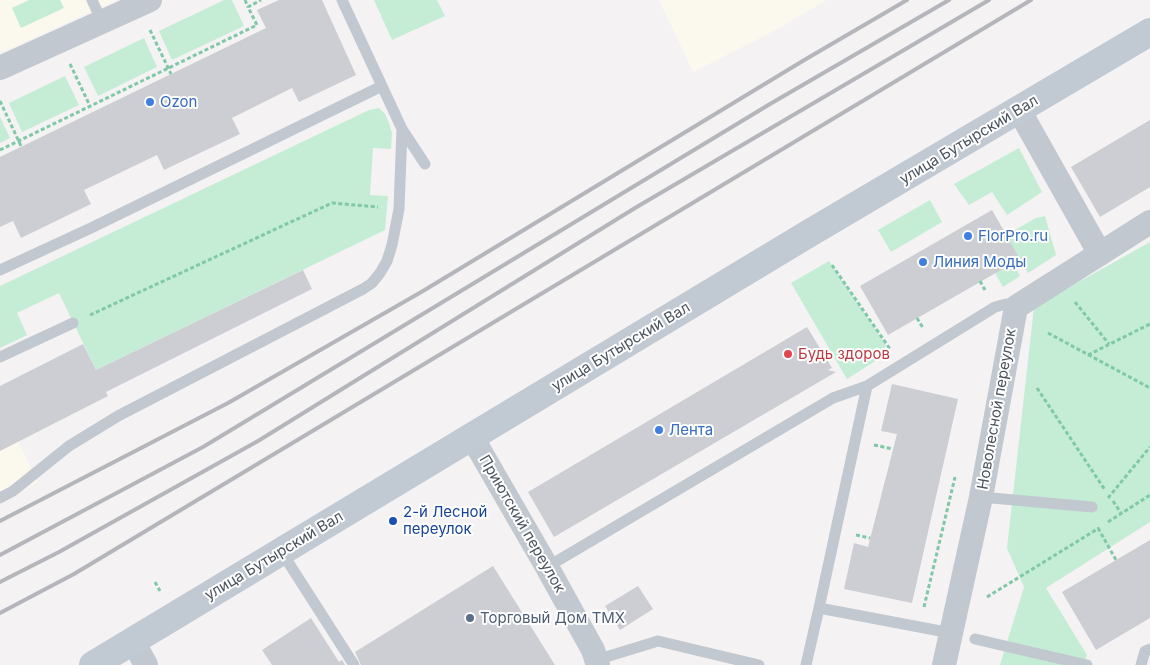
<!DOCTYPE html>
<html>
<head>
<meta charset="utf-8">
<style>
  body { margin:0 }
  canvas { display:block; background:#f4f2f2 }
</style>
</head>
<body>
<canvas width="1150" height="665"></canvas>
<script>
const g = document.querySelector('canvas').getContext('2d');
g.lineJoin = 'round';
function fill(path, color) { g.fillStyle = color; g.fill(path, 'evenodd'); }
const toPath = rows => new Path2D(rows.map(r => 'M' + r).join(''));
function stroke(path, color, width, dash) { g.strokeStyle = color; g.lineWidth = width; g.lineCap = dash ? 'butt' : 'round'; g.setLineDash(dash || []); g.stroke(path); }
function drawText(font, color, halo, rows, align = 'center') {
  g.font = font + ' Inter,sans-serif'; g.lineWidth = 4; g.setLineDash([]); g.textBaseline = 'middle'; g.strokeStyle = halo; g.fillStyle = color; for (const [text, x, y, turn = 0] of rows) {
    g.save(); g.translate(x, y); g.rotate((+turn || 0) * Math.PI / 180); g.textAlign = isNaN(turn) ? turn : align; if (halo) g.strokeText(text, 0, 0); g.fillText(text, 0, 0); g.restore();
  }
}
const commercial = toPath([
  [0,0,117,0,0,53],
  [659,0,827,0,776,30,693,72],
  [0,405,38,482,0,501]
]);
const green = toPath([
  [29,0,60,0,64,8,21,28,12,8],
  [224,0,232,0,244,26,172,60,159,31],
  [374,0,437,0,445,16,392,40],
  [144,38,157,67,98,96,84,67],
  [65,76,79,105,22,132,9,103],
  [379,108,385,114,389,123,392,133,391,149,373,148,370,195,388,196,385,230,96,370,59,293,17,313,27,335,0,348,0,286,369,110],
  [0,117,10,138,0,143],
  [1019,148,1042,192,1007,215,992,192,969,205,954,184],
  [930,200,942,222,891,252,878,230],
  [1045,216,1056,255,1028,273,1006,235,1036,218],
  [1150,242,1150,522,1046,588,1087,655,1084,665,1000,665,1024,587,1007,548,1034,307],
  [829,261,886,345,880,358,847,379,791,283],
  [1013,263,1020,276,1003,287,995,273]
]);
const building = toPath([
  [279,0,322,0,356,75,299,102,292,88,232,118,240,134,164,170,157,155,84,190,91,204,21,238,13,221,0,227,0,157,266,28,257,10],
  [1150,120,1150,187,1100,217,1071,167],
  [992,210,1020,259,888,335,860,286],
  [303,270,312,289,106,392,108,396,0,451,0,386,83,344,96,370],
  [807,327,832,368,828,370,836,372,554,537,528,492],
  [892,384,958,399,912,603,844,589,854,543,868,547,897,434,881,431],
  [1150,540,1150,618,1096,650,1062,592],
  [493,566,555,665,361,665,355,652],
  [638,586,653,609,620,630,605,606],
  [311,618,339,662,342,660,345,665,272,665,262,650]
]);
const path = toPath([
  [245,0,248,7],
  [150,30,171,74],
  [70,64,90,106],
  [0,101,21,146],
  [0,150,257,25,248,7,261,0],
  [832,265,890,349],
  [980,281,985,290],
  [1075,302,1109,344],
  [90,315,332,203,378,207],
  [917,318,923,328],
  [1048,333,1150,388],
  [1088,355,1150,324],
  [1037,388,1105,490],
  [874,445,893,449],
  [1108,498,1150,447],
  [1113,501,1121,513],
  [1108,522,1150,495],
  [1098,528,1116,560],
  [856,535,870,538],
  [155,582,160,591],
  [987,597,1099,528],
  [924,607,955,477]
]);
const lane = toPath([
  [92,0,102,22],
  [402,129,425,164],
  [0,270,91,228,382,86],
  [0,357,73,323],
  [981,497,1092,507],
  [0,498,13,491,69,446,118,416,363,289,372,283,380,273,387,261,392,245,399,209,402,129,342,0],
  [281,551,354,665],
  [547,567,833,398,867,386],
  [951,633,819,608,867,386,995,307,1006,304,1016,307],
  [975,639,1087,665],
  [596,660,658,641,759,665],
  [806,665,819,608],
  [1141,665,1145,651,1150,649]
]);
const street = toPath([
  [0,68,150,0],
  [1019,110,1100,254],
  [472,437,547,567,593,650,598,665],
  [133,641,146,665],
  [944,665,981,497,1016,307,1150,222]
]);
const secondary = toPath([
  [93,665,808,234,1150,32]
]);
const rail = toPath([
  [0,521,228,403,423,291,806,59,907,0],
  [0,555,203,447,770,104,949,0],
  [0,582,59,552,258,441,635,208,989,0],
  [0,613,74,574,1031,0]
]);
const markers = [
  [150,102,5,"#3f7fe0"],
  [968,236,5,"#3f7fe0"],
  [923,262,5,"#3f7fe0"],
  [788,354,5,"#e0444e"],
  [659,430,5,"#3f7fe0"],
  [393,521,5,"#1a4fb4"],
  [470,618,5,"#5c6f8a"]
];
const shopNames = [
  ["Ozon",160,102],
  ["FlorPro.ru",978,236],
  ["Линия Моды",933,262],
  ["Лента",669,430]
];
const streetNames = [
  ["улица Бутырский Вал",969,140,-31],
  ["улица Бутырский Вал",621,347,-31],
  ["Новолесной переулок",997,409,-80],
  ["Приютский переулок",522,524,60],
  ["улица Бутырский Вал",274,556,-31]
];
const healthNames = [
  ["Будь здоров",798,354]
];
const transitNames = [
  ["2-й Лесной",403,512],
  ["переулок",403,529]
];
const serviceNames = [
  ["Торговый Дом ТМХ",480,618]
];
fill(commercial, '#fbf8ee');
fill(green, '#c5edd6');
fill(building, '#ccced3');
stroke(path, '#7fc8a8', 3, [4, 2.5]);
stroke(lane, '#c1c8cf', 11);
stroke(street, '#c1c8cf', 24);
stroke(secondary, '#c1c9d3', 28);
stroke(rail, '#b4b6bb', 4);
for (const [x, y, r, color] of markers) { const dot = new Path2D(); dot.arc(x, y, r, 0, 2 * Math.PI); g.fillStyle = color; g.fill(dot); stroke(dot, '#fff', 2); }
drawText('15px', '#366cbe', '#fff', shopNames, 'left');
drawText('15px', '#4b545e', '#fff', streetNames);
drawText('15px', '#be3a42', '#fff', healthNames, 'left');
drawText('15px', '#164399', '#fff', transitNames, 'left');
drawText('15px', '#4e5e75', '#fff', serviceNames, 'left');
</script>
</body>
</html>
